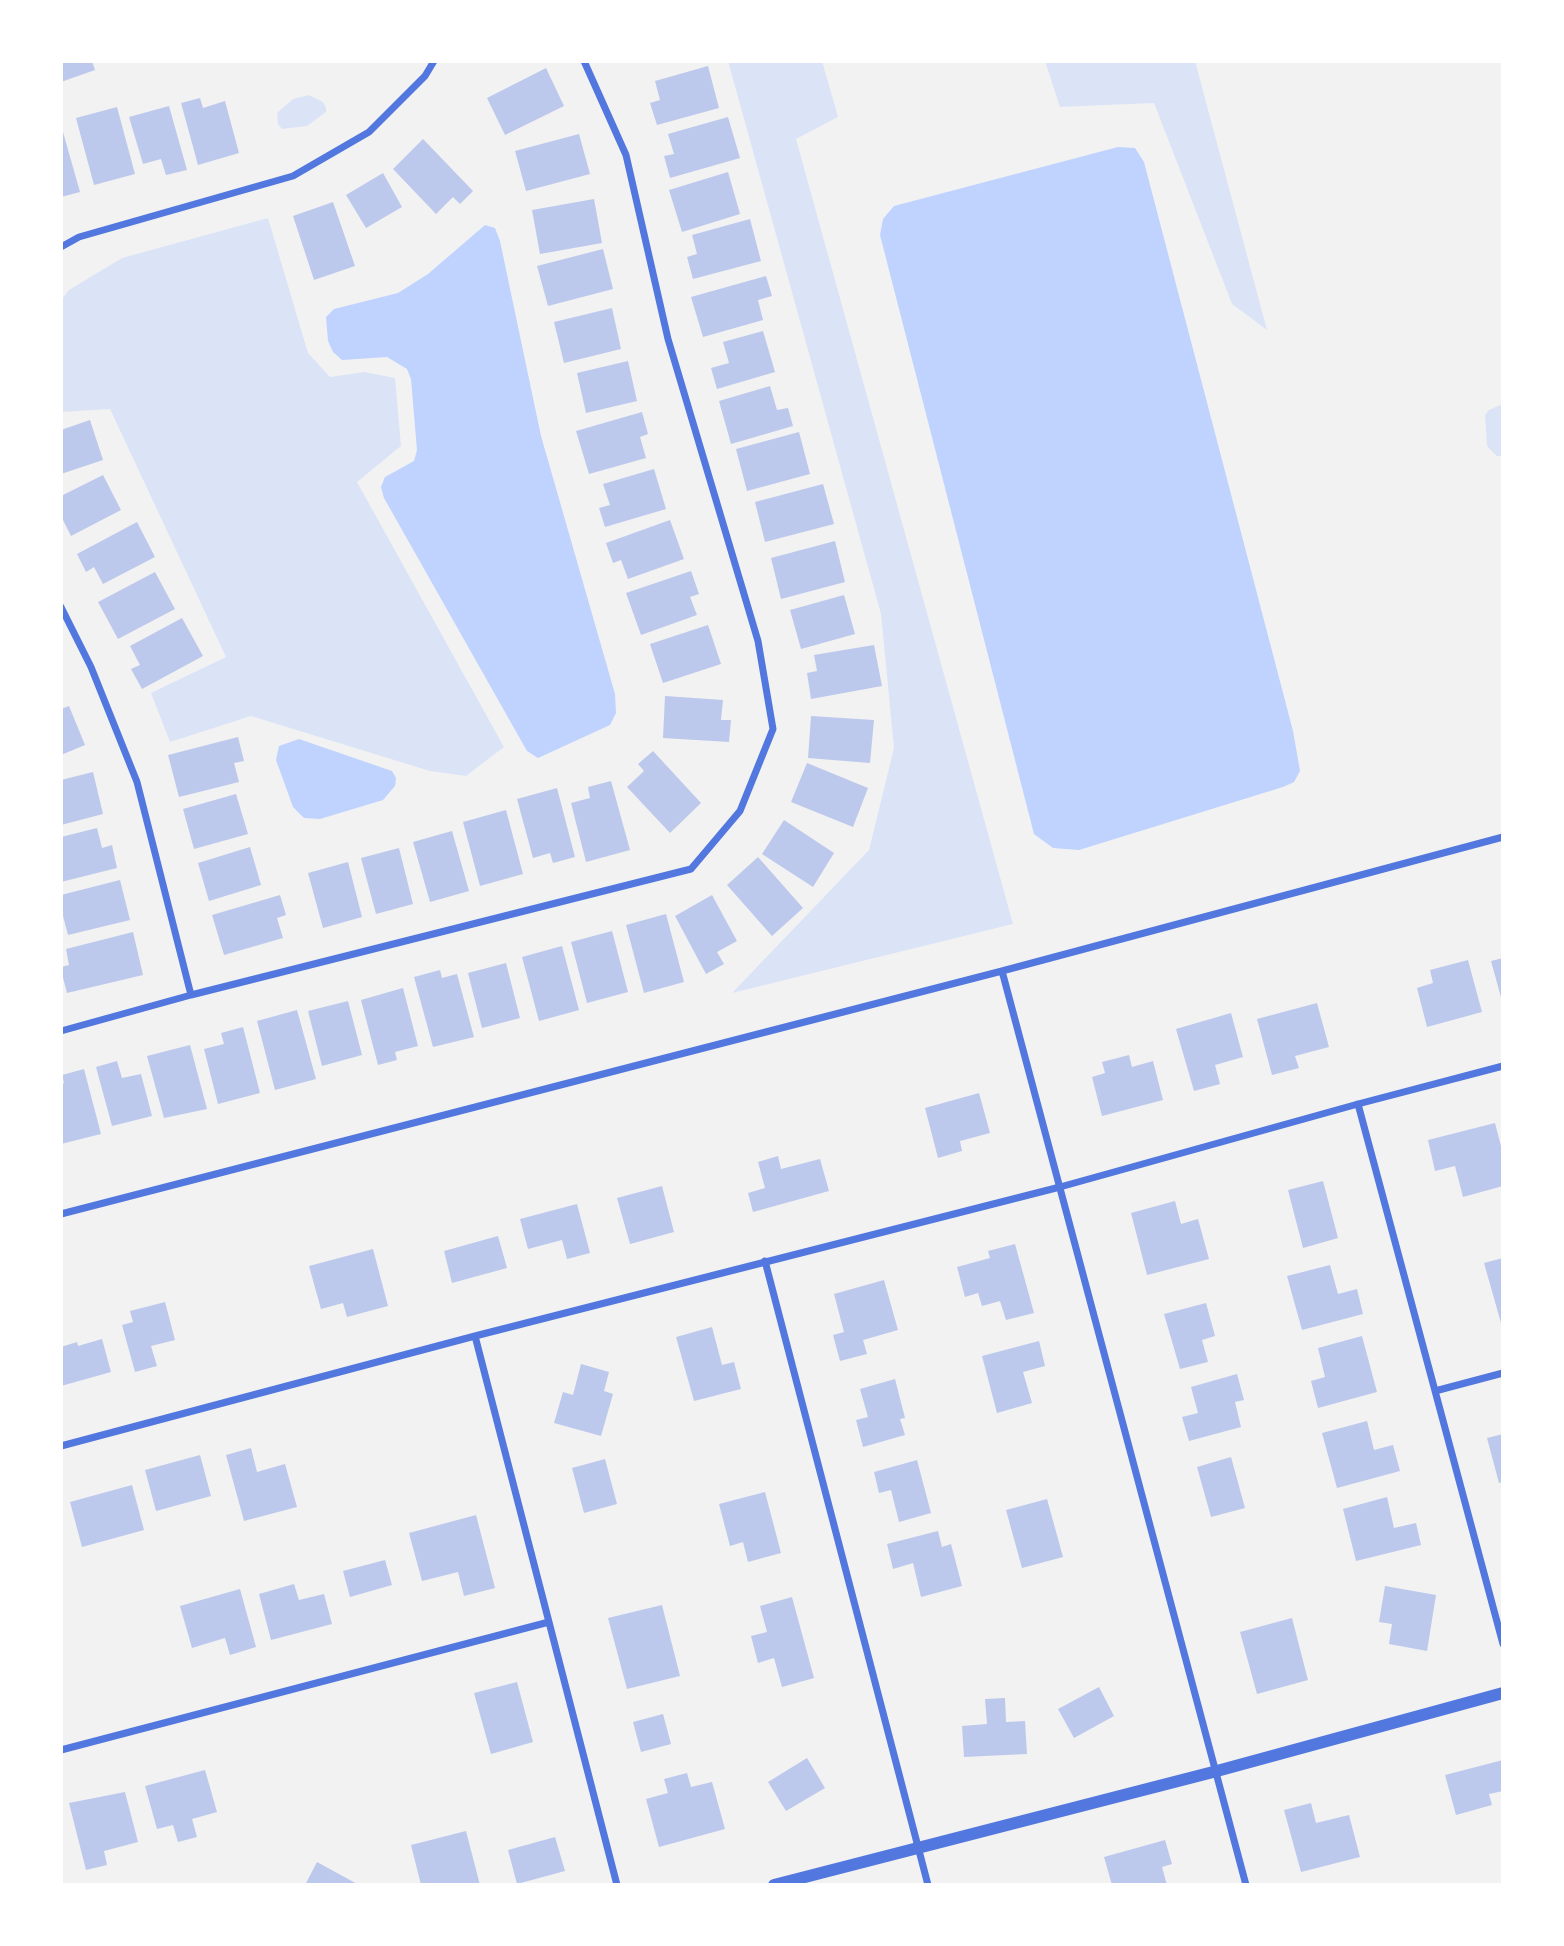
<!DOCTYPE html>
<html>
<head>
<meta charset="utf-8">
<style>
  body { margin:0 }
  #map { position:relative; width:1564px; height:1946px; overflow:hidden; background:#f2f2f2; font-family:Mulish,sans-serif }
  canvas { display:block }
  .frame { position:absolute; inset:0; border:63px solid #fff; pointer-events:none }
</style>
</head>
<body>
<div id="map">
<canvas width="1564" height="1946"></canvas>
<div class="frame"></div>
</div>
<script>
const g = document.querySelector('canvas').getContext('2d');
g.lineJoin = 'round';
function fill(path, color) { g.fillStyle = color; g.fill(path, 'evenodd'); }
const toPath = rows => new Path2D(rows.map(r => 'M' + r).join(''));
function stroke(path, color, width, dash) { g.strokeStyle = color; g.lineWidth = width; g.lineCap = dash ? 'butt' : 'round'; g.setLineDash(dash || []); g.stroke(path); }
const green = toPath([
  [728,61,822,61,838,117,796,139,1013,924,732,993,869,850,894,748,881,614],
  [1045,61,1195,61,1267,330,1232,304,1154,103,1060,107],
  [309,95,323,102,326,108,326,112,307,126,282,129,278,124,277,113,293,99],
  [268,218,308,353,330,377,364,372,395,378,401,446,357,482,504,747,466,776,430,771,251,716,170,742,151,693,226,657,110,409,61,412,61,300,69,290,122,258],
  [1503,404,1503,456,1497,456,1487,446,1485,415,1489,410]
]);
const water = toPath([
  [1118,147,1135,148,1144,162,1293,731,1300,771,1294,782,1283,787,1079,850,1053,848,1034,834,880,235,883,219,894,206],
  [485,225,495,228,500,241,541,436,615,694,616,713,610,725,538,758,527,751,384,498,381,487,385,477,414,461,417,450,411,379,407,369,387,357,342,360,333,352,328,341,326,317,334,309,398,293,428,274],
  [299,739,392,771,396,778,395,786,383,800,320,819,304,818,293,807,276,760,279,746]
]);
const building = toPath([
  [61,61,92,61,95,70,61,82],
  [708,66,719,108,657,125,650,103,660,100,655,81],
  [546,68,564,106,505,135,487,98],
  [200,98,203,108,225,101,239,153,198,165,181,103],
  [169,106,187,170,166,175,161,159,143,164,129,117],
  [117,107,135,174,94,185,76,118],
  [728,117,740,158,670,178,664,156,674,154,668,134],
  [61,125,80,192,61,197],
  [579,134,590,174,526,191,515,151],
  [423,139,473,191,460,204,453,197,436,214,393,169],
  [728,172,740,214,682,232,669,190],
  [383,173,402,207,366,228,346,195],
  [594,199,602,243,540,254,532,210],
  [333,202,355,266,314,280,293,216],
  [750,219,761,261,693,279,687,257,697,254,692,235],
  [603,249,613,289,548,306,537,266],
  [766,276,772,296,758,300,763,320,703,337,691,297],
  [612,308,621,349,564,363,554,322],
  [763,331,775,372,717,389,711,368,729,363,723,342],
  [628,361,637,401,586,413,577,373],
  [770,386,777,410,788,408,793,426,731,444,719,401],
  [642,412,648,434,640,437,646,458,589,474,576,431],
  [90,420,103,460,61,474,61,430],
  [799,432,810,474,747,491,736,449],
  [654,469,666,509,605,527,599,508,610,505,603,484],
  [103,475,121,510,71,536,61,516,61,496],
  [823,484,834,524,765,542,755,502],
  [670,520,684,559,628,579,621,560,613,563,606,543],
  [137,522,155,557,103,584,94,567,86,572,77,554],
  [835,541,845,582,781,599,771,558],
  [691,571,699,594,690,597,697,615,641,635,626,593],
  [155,572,175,609,118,639,98,602],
  [844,595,855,634,801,649,790,610],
  [182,618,203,656,142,689,131,669,140,665,130,646],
  [708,625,721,664,663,683,650,644],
  [874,645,882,686,811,699,807,673,817,671,814,655],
  [665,696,723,700,721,720,731,720,729,742,663,738],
  [69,706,85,745,61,755,61,709],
  [811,716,874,720,870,763,808,758],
  [238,737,244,761,234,763,239,782,179,797,168,755],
  [653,751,701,803,670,833,627,787,644,771,638,764],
  [807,763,868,788,853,827,791,802],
  [93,772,103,814,61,825,61,780],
  [611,781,630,850,586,862,571,803,590,798,588,787],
  [557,788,575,857,553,863,550,853,533,858,517,799],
  [236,794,248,834,194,849,183,809],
  [506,810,523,874,480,886,463,822],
  [784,820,834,853,813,887,762,854],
  [97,828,102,848,112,845,117,868,61,882,61,837],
  [452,831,469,891,430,902,413,842],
  [250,847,261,885,209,901,198,863],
  [399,848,413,904,376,914,361,858],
  [758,857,803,908,772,936,727,885],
  [348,862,362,917,323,928,308,873],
  [120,880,130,920,68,935,63,916,61,916,61,895],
  [280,895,286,915,277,918,283,938,224,955,212,915],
  [712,895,737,941,717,952,724,964,706,974,675,916],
  [666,914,684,982,644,993,626,925],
  [612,931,628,992,587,1003,571,942],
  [133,932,143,975,67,993,61,970,61,967,69,965,66,949],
  [562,946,579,1010,539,1021,522,957],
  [1503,958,1503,1001,1502,1001,1491,961],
  [1468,960,1482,1012,1427,1027,1417,988,1433,983,1430,970],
  [506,963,520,1018,482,1028,468,973],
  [440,970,442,978,457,974,474,1037,433,1047,414,977],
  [403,988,418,1046,395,1052,397,1060,378,1065,361,1000],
  [348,1001,362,1055,322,1066,308,1011],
  [1317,1003,1329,1047,1295,1056,1299,1068,1272,1075,1257,1019],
  [297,1010,316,1079,275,1090,257,1021],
  [1231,1013,1243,1057,1215,1065,1220,1084,1194,1091,1176,1029],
  [243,1027,260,1093,218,1104,204,1049,224,1044,221,1033],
  [190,1045,207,1109,164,1118,147,1056],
  [1129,1055,1132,1067,1153,1061,1163,1100,1102,1116,1092,1077,1105,1073,1102,1062],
  [117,1061,122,1078,141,1074,152,1116,112,1126,96,1067],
  [84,1069,101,1134,61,1144,61,1084,64,1083,62,1075],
  [979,1093,990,1133,960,1141,962,1151,938,1158,925,1108],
  [1495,1123,1503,1154,1503,1186,1463,1197,1455,1166,1435,1171,1428,1140],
  [778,1156,781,1169,820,1159,829,1191,753,1212,748,1193,765,1188,758,1162],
  [1323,1181,1338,1238,1303,1248,1288,1190],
  [662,1186,674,1232,630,1244,617,1198],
  [1175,1201,1181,1224,1198,1219,1209,1259,1147,1275,1131,1213],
  [577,1204,590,1253,567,1259,562,1240,528,1249,520,1219],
  [498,1236,507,1268,452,1283,444,1251],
  [1015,1244,1034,1313,1006,1320,1000,1301,982,1306,978,1293,965,1297,957,1267,990,1258,988,1251],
  [373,1249,388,1306,347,1317,343,1303,321,1309,309,1266],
  [1503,1258,1503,1323,1501,1323,1484,1263],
  [1330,1265,1338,1294,1357,1289,1363,1314,1302,1330,1287,1276],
  [884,1280,898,1330,863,1340,867,1354,840,1361,833,1335,844,1332,834,1294],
  [165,1302,175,1340,151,1346,157,1366,135,1372,122,1325,133,1322,130,1311],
  [1206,1303,1215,1336,1202,1340,1208,1362,1180,1369,1164,1314],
  [712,1327,722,1365,734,1362,741,1389,694,1401,676,1337],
  [1362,1336,1377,1392,1318,1408,1311,1381,1325,1377,1318,1348],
  [102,1339,111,1372,61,1386,61,1347,77,1342,78,1346],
  [1039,1341,1045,1366,1023,1372,1032,1403,997,1413,982,1356],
  [581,1364,609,1372,604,1391,613,1394,601,1436,554,1423,563,1392,573,1395],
  [1237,1374,1244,1400,1235,1402,1241,1427,1189,1441,1182,1417,1198,1413,1191,1387],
  [895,1379,905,1418,900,1419,905,1435,863,1447,856,1420,868,1417,860,1389],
  [1367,1421,1374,1450,1393,1445,1400,1471,1337,1488,1322,1433],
  [1503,1434,1503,1482,1499,1483,1487,1438],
  [251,1448,257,1472,285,1464,297,1507,244,1521,226,1455],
  [200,1455,211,1496,156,1511,145,1470],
  [1231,1457,1245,1508,1211,1517,1197,1467],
  [605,1459,617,1504,584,1513,572,1468],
  [917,1460,931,1513,899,1522,891,1490,879,1493,874,1472],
  [132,1485,144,1530,82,1547,70,1502],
  [765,1492,781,1553,748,1562,743,1542,730,1546,719,1504],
  [1387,1497,1394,1528,1416,1523,1421,1545,1356,1561,1343,1509],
  [1047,1499,1063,1557,1022,1568,1006,1510],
  [476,1515,495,1588,464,1596,458,1572,422,1581,409,1533],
  [938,1531,942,1547,951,1544,962,1586,921,1597,913,1563,893,1569,887,1544],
  [385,1560,392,1585,350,1597,343,1571],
  [294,1584,299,1600,324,1594,332,1624,271,1640,259,1594],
  [1385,1586,1436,1595,1427,1651,1389,1644,1392,1624,1379,1622],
  [240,1589,256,1647,230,1655,225,1638,192,1648,180,1606],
  [792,1597,814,1678,782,1687,774,1658,758,1663,751,1636,767,1632,760,1606],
  [662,1605,680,1676,627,1689,608,1618],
  [1292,1618,1308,1680,1257,1694,1240,1632],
  [517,1682,533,1742,491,1754,474,1693],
  [1099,1687,1114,1716,1074,1738,1058,1709],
  [1005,1698,1006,1722,1025,1721,1027,1754,964,1757,962,1726,987,1724,985,1699],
  [663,1714,671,1744,641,1752,633,1722],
  [807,1758,825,1788,786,1811,768,1782],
  [1503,1760,1503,1791,1489,1794,1492,1805,1456,1815,1445,1775],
  [205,1770,217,1812,192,1819,197,1837,178,1842,173,1825,157,1829,145,1786],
  [687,1773,691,1787,712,1782,725,1829,659,1847,646,1799,668,1793,664,1779],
  [125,1792,138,1842,104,1851,107,1865,86,1870,69,1803],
  [1311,1803,1316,1823,1349,1815,1360,1857,1301,1872,1284,1810],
  [466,1831,480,1885,421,1885,411,1845],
  [555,1837,565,1871,517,1884,508,1850],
  [1165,1840,1172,1864,1162,1867,1167,1885,1112,1885,1104,1857],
  [317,1862,359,1885,305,1885]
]);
const minor = toPath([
  [61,247,79,237,293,176,369,132,425,76,434,61],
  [61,607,91,667,137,782,191,995],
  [1002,971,1246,1885],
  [61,1031,191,995,691,869,740,811,773,729,758,641,668,339,626,155,584,61],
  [1358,1104,1503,1644],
  [61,1214,1002,971,1503,837],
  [765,1261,928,1885],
  [475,1336,617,1885],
  [1435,1391,1503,1373],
  [61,1446,475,1336,1060,1187,1358,1104,1503,1066],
  [61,1750,549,1622]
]);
const tertiary = toPath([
  [774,1885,1217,1771,1503,1693]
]);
fill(green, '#dbe4f7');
fill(water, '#bfd3fe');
fill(building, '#bdc9ec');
stroke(minor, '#5277de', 7);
stroke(tertiary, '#5277de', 12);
</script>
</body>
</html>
